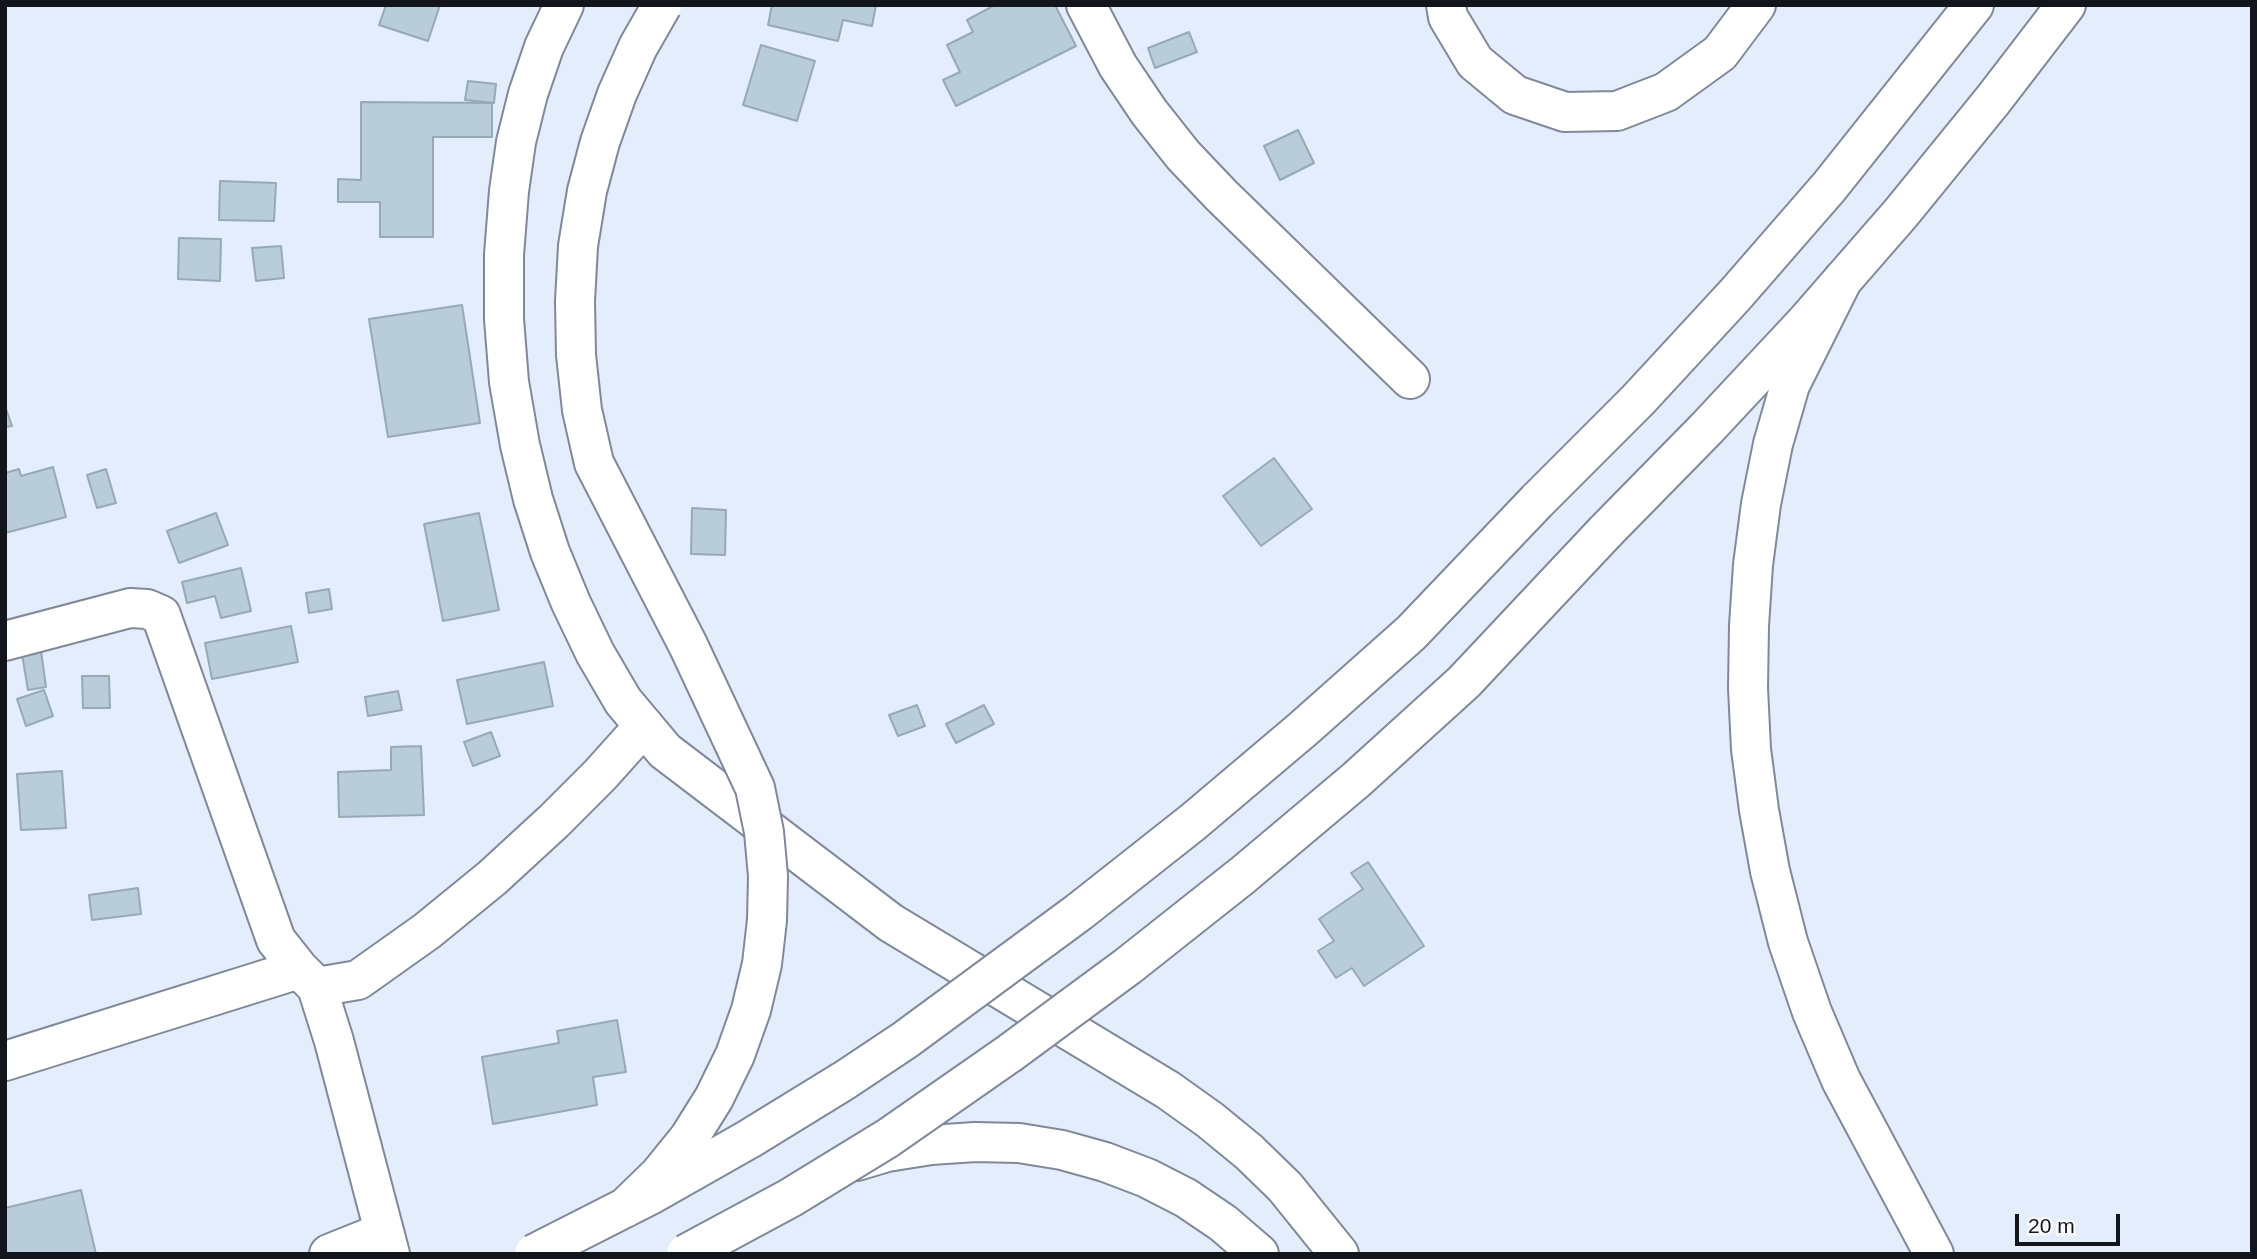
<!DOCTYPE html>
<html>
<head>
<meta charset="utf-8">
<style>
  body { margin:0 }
  #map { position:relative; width:2257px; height:1259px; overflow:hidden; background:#e4edfc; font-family:Helvetica,sans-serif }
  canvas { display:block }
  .frame { position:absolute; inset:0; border:7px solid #12161c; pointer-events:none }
  .scale { position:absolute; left:2015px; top:1214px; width:105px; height:32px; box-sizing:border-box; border:4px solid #12161c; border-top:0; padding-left:9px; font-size:21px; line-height:24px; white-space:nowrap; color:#12161c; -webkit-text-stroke:5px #f8fafe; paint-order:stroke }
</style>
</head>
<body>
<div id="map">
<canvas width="2257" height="1259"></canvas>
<div class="frame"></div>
<div class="scale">20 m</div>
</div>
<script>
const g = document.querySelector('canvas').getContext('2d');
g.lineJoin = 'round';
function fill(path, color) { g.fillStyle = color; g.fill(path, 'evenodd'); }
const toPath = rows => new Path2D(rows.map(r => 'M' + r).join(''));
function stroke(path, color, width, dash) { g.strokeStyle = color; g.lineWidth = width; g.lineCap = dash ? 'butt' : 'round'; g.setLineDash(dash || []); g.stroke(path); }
const building = toPath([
  [386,5,440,5,428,41,379,25,386,5],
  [772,5,876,5,872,26,843,20,838,41,768,25,772,5],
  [995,5,1055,5,1076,46,956,106,943,80,960,72,947,45,973,32,967,20,995,5],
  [1189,32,1197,52,1155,68,1148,48,1189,32],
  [761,45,815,61,797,121,743,105,761,45],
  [468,81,496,84,494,103,465,100,468,81],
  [361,102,492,103,492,137,433,137,433,237,380,237,380,202,338,202,338,179,361,180,361,102],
  [1298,130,1314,163,1280,180,1264,146,1298,130],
  [220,181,276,183,274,221,219,220,220,181],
  [179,238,221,239,220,281,178,279,179,238],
  [281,246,284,278,256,281,252,248,281,246],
  [462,305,480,423,388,437,369,319,462,305],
  [5,406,12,426,5,427,5,406],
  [1274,458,1312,509,1261,546,1223,496,1274,458],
  [53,467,66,517,5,533,5,473,19,469,21,476,53,467],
  [106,469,116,503,97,508,87,475,106,469],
  [692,508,726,510,725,555,691,554,692,508],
  [216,513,228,545,179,563,167,531,216,513],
  [479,513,499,610,443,621,424,524,479,513],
  [241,568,251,611,221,618,215,596,187,603,182,582,241,568],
  [329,589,332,609,309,613,306,593,329,589],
  [291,626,298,662,212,679,205,643,291,626],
  [41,651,46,687,28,690,22,654,41,651],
  [544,662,553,706,467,724,457,680,544,662],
  [82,676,109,676,110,708,83,708,82,676],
  [44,690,53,716,26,726,17,699,44,690],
  [398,691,402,710,368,716,365,697,398,691],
  [917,705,925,726,898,736,889,715,917,705],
  [984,705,994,724,956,743,946,724,984,705],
  [491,732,500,756,473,766,464,742,491,732],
  [421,746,424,815,339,817,338,772,391,770,391,747,421,746],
  [62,771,66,828,21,830,17,774,62,771],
  [1368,862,1424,946,1364,986,1352,968,1336,978,1318,951,1334,941,1319,919,1363,889,1351,873,1368,862],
  [138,888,141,914,92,920,89,895,138,888],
  [617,1020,626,1072,593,1077,597,1105,493,1124,482,1057,559,1043,557,1031,617,1020],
  [81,1190,96,1254,5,1254,5,1208,81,1190]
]);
const minor = toPath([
  [1086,5,1118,66,1149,112,1183,155,1221,195,1410,379],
  [5,641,130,608,147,609,161,615,276,940,299,969,317,987,334,1041,390,1254],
  [317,987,358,980,427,931,492,878,554,821,600,775,644,726],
  [5,1061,299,969],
  [329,1254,384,1232]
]);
const major = toPath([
  [564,5,544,47,528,94,516,142,509,191,504,255,504,319,509,382,520,445,533,499,550,552,571,603,595,653,623,701,665,751,891,923,1168,1090,1210,1120,1249,1152,1285,1187,1339,1254],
  [1446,5,1448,17,1475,62,1515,95,1565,112,1617,111,1666,92,1720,53,1756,5],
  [1843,279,1790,385,1773,444,1761,504,1753,565,1749,626,1748,688,1751,749,1759,810,1770,871,1788,942,1812,1012,1841,1080,1934,1254],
  [1537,501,1638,400,1735,295,1829,187,1974,5],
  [1605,532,1707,428,1806,322,1901,213,1993,100,2066,5],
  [857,1161,887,1152,931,1145,975,1142,1019,1143,1062,1150,1105,1162,1147,1178,1186,1198,1223,1223,1259,1254]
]);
const majorBridge = toPath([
  [625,1208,659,1175,689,1138,714,1098,735,1055,751,1010,762,964,767,920,768,876,764,832,755,788,688,645,594,463,582,410,576,355,575,301,578,246,587,191,600,142,617,94,638,47,662,5],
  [534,1254,652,1194,749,1139,845,1080,905,1040,1079,912,1193,822,1303,729,1411,633,1537,501],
  [686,1254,790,1198,888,1138,1010,1053,1128,966,1243,875,1356,780,1464,682,1605,532]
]);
fill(building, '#b8ccd9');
stroke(building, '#96a9b6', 2);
stroke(minor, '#7f899a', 42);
stroke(major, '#7f899a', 42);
stroke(minor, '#fff', 38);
stroke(major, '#fff', 38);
stroke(majorBridge, '#7f899a', 42, []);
stroke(majorBridge, '#fff', 38);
</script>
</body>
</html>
